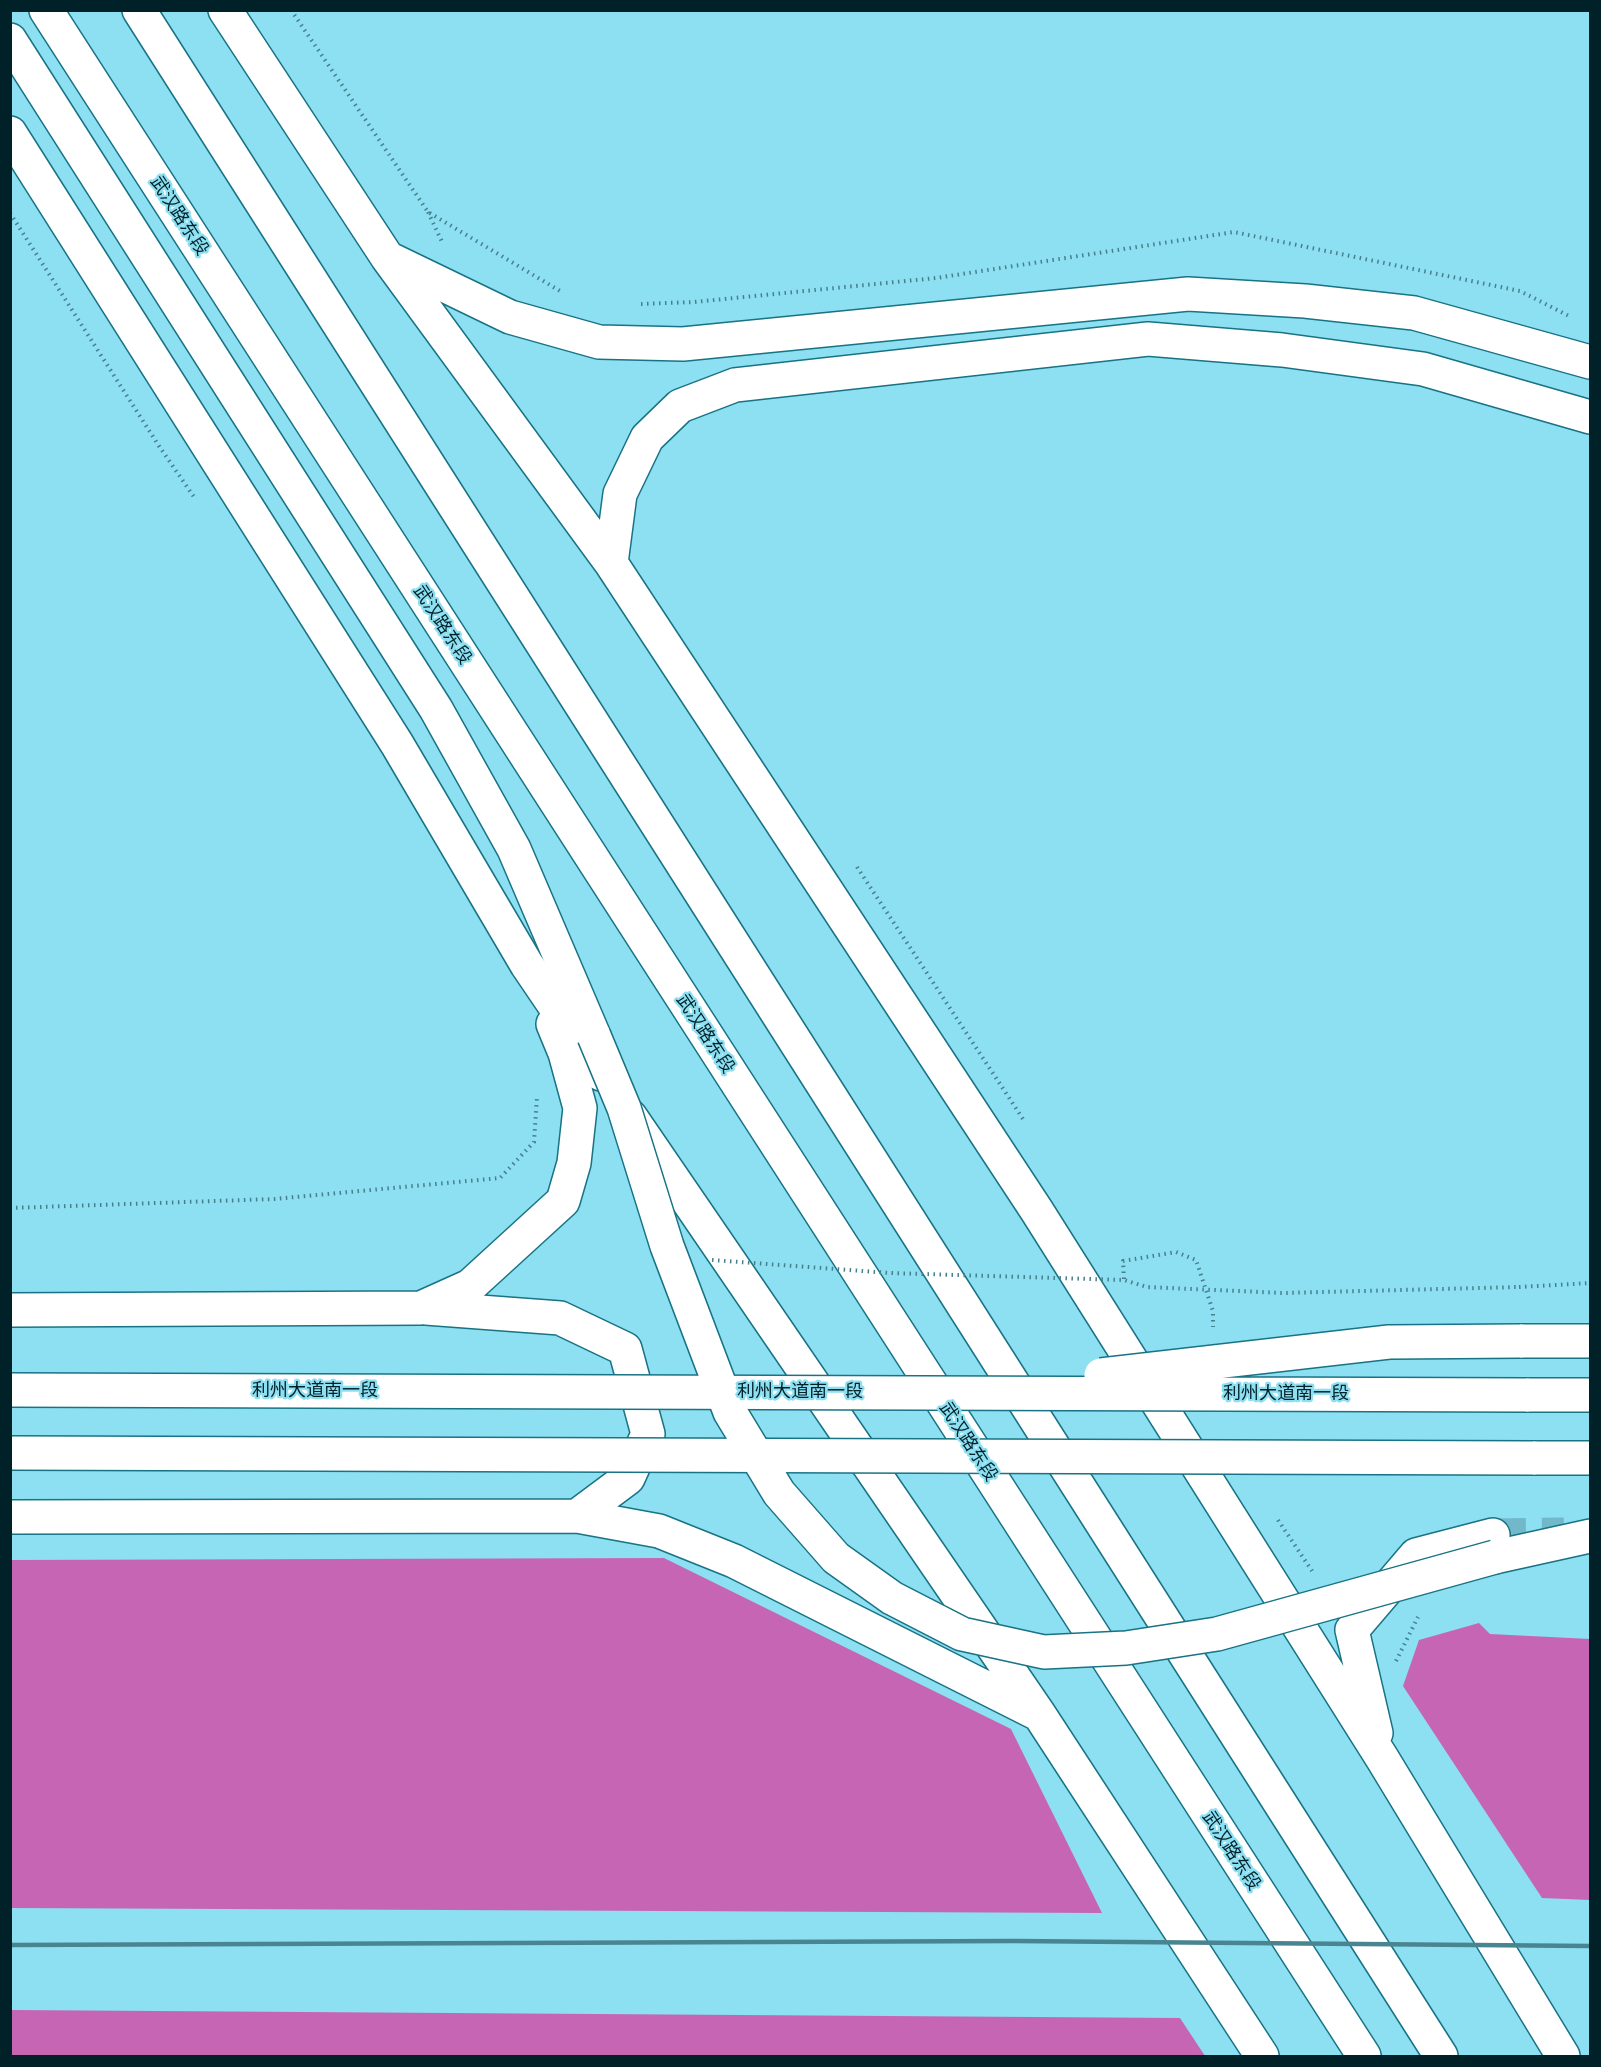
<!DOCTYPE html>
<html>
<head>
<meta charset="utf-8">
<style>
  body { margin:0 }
  #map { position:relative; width:1601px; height:2067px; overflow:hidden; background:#8ddff2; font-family:"Open Sans",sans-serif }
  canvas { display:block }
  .frame { position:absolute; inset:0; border:12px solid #002128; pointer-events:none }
</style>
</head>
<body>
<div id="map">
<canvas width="1601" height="2067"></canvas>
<div class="frame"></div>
</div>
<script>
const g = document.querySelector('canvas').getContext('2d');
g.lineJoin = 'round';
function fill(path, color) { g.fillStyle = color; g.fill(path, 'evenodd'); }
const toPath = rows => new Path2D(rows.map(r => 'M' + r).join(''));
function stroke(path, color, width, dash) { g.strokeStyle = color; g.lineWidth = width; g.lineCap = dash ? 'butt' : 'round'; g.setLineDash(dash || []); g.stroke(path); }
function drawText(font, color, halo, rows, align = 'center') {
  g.font = font + ' "Open Sans","Noto Sans SC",sans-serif'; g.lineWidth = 4.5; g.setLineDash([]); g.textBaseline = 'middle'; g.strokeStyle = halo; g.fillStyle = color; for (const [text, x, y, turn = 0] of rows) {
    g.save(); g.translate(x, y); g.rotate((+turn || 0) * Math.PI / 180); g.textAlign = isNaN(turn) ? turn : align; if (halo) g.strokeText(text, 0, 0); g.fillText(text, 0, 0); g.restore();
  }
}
const forest = toPath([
  [664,1558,1011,1729,1102,1913,11,1908,11,1560],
  [1479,1623,1490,1634,1590,1639,1590,1900,1542,1898,1403,1686,1419,1640],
  [11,2010,1180,2018,1205,2056,11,2056]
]);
const majorTunnel = toPath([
  [1493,1535,1564,1534]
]);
const path = toPath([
  [291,10,428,212,560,291],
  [428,212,443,244],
  [10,213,159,446,194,497],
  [641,304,694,302,936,278,1234,232,1520,291,1571,317],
  [857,867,1023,1119],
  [10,1208,274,1199,500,1178,534,1142,537,1097],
  [1124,1279,1123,1261,1176,1252,1196,1260,1213,1311,1213,1327],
  [1519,1287,1590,1283],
  [1278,1520,1312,1571],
  [1396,1661,1418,1617]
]);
const major = toPath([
  [225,10,387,257,611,563,1037,1211,1382,1758,1563,2056],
  [10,133,397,744,527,965,601,1074],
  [392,260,510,317,599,342,683,344,1188,294,1305,301,1414,313,1590,362],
  [611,563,620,494,647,438,680,406,735,385,1148,339,1282,350,1423,369,1590,417],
  [630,1116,1039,1714,1262,2056],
  [426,1308,560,1318,625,1349,648,1434,628,1478,577,1516],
  [10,1310,421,1308,470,1286,563,1201,574,1163,580,1108,565,1053,553,1024],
  [1520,1341,1590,1341],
  [1526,1395,1590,1395],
  [1533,1458,1590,1458],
  [10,1517,577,1516,659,1531,734,1561,1036,1713],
  [1376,1733,1352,1630,1416,1555,1493,1535]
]);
const highway = toPath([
  [46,10,1364,2056],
  [139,10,1441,2056],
  [10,40,436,709,514,849,594,1036],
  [1495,1557,1590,1536]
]);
const rail = toPath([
  [10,1945,1014,1941,1590,1946]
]);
const pathBridge = toPath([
  [712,1260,890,1273,1124,1280,1147,1287,1283,1293,1519,1287]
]);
const majorBridge = toPath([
  [1101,1375,1389,1342,1520,1341],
  [10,1390,1526,1395],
  [10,1453,1533,1458]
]);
const highwayBridge = toPath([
  [594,1036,624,1108,667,1246,730,1412,779,1493,836,1558,892,1598,962,1634,1044,1652,1126,1648,1217,1634,1495,1557]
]);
const streetNames = [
  ["武汉路东段",179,216,57],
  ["武汉路东段",442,625,57],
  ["武汉路东段",705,1034,57],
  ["利州大道南一段",315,1391],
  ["利州大道南一段",800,1392],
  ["利州大道南一段",1286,1394],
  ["武汉路东段",968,1442,57],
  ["武汉路东段",1231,1851,57]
];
fill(forest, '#c765b5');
stroke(majorTunnel, '#71b9ca', 33, [33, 16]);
stroke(major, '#187384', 36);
stroke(highway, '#187384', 36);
stroke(path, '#47808d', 4, [1.5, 4.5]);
stroke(major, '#fff', 33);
stroke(highway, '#fff', 33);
stroke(rail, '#498491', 4.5);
stroke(majorBridge, '#187384', 36, []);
stroke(highwayBridge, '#187384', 36, []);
stroke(pathBridge, '#47808d', 4, [1.5, 4.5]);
stroke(majorBridge, '#fff', 33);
stroke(highwayBridge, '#fff', 33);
drawText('18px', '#002128', '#8ddff2', streetNames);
</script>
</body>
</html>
